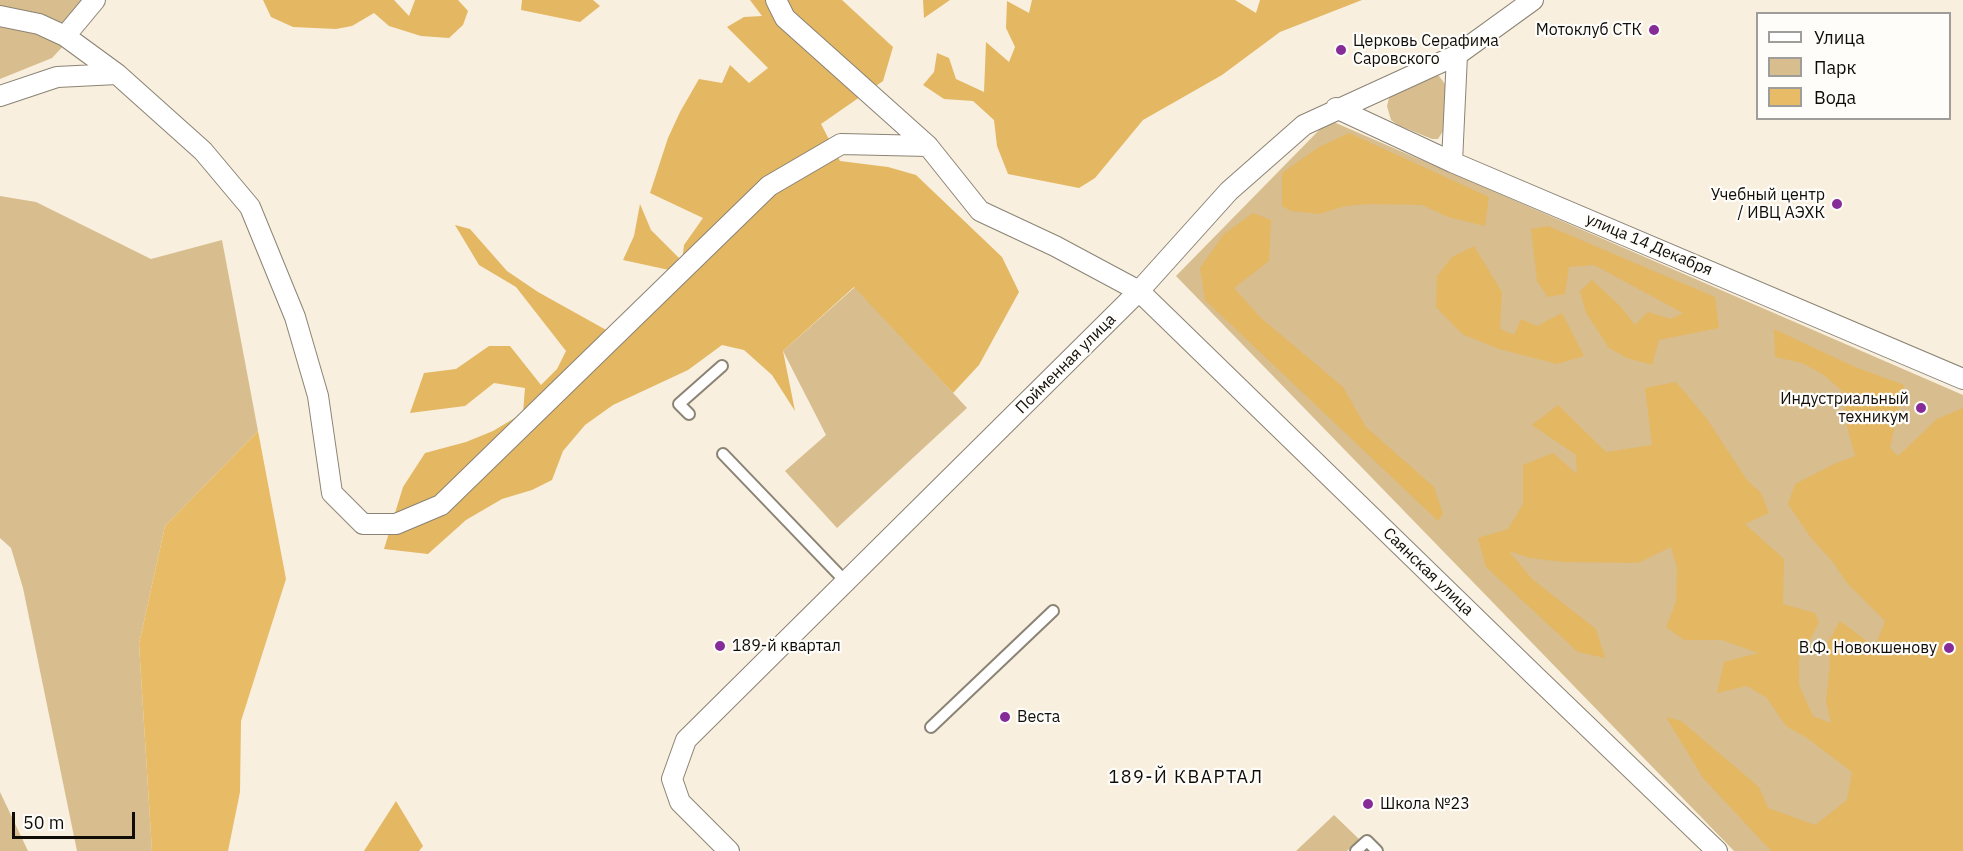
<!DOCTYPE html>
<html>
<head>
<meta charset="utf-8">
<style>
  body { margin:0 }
  #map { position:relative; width:1963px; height:851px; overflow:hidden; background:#f8efde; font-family:"IBM Plex Sans",sans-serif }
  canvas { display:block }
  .legend { position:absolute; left:1756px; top:12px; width:195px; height:108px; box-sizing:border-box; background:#fffdfa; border:2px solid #9f9d99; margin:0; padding:8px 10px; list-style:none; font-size:18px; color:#100d08 }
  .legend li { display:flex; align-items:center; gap:12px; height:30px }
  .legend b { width:30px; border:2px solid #9f9d99 }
  .scale { position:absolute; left:12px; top:812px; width:123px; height:27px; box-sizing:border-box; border:3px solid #100d08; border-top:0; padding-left:8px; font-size:18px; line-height:21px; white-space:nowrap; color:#100d08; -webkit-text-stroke:4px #fffdfa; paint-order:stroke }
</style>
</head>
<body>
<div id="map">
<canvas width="1963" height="851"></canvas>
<ul class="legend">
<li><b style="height:8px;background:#fff"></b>Улица</li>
<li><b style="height:16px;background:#d8bd8e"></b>Парк</li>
<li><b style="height:16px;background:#e8bb66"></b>Вода</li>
</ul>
<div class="scale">50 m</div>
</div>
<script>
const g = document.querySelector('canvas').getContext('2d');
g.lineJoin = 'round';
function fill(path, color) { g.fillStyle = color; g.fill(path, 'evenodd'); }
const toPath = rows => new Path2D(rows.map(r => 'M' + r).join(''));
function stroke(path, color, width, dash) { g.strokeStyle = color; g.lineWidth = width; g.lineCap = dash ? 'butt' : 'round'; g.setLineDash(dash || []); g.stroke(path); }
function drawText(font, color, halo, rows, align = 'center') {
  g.font = font + ' "IBM Plex Sans",sans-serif'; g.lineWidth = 4.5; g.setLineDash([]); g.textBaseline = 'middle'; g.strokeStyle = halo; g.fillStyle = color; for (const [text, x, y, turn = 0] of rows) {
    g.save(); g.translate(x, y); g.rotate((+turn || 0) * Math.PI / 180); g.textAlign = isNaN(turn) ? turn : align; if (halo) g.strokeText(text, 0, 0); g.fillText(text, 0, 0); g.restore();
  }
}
const green = toPath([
  [0,0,106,0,52,58,0,79],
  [1433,75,1439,76,1445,84,1445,128,1438,139,1432,139,1398,125,1391,120,1387,106,1390,94],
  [1329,120,1963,395,1963,851,1734,851,1176,276],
  [0,196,36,202,151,259,222,240,258,431,165,526,139,644,152,851,77,851,23,588,11,548,0,538],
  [855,287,967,408,837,528,785,471,826,435,783,351],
  [0,792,28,851,0,851],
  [1334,815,1359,839,1347,851,1296,851]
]);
const forest = toPath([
  [263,0,394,0,409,16,415,0,458,0,468,11,463,25,449,38,421,36,389,26,374,13,352,26,336,29,293,27,271,17],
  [522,0,593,0,600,6,580,22,521,10],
  [750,0,842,0,893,47,883,81,821,124,840,161,888,167,916,175,1002,257,1019,292,979,365,953,393,854,287,783,351,795,411,772,375,744,350,722,345,688,370,613,405,585,425,563,451,552,480,532,490,502,499,466,520,428,554,384,549,403,487,425,453,466,442,493,431,523,413,525,388,494,383,465,406,410,413,424,373,456,369,489,346,510,346,541,385,557,369,566,351,516,287,479,265,455,225,470,229,507,271,538,292,608,331,669,270,623,260,634,236,640,204,651,230,682,261,684,245,703,218,650,193,668,138,680,112,699,79,722,83,730,65,749,83,768,68,727,27,744,17,762,16],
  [923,0,950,0,924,18],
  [1032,0,1235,0,1256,13,1260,0,1362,0,1280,32,1222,75,1143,120,1095,178,1079,188,1008,174,997,146,994,120,973,101,944,99,923,85,934,72,937,53,949,58,956,79,984,92,986,42,1009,62,1015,47,1006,28,1007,1,1029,13],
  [1349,133,1489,197,1485,226,1448,217,1422,205,1370,204,1346,206,1319,214,1291,211,1282,206,1282,173,1319,147],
  [1253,213,1271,220,1269,261,1234,288,1261,318,1343,387,1366,427,1434,487,1443,514,1438,521,1205,300,1200,268,1224,234],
  [1548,226,1715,297,1719,328,1659,340,1652,365,1627,358,1609,348,1586,313,1580,291,1592,280,1620,306,1635,325,1648,312,1671,319,1683,313,1594,265,1569,267,1565,294,1548,297,1537,281,1531,229],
  [1474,246,1502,292,1500,329,1514,335,1521,319,1537,326,1562,313,1584,356,1557,364,1499,349,1462,334,1436,307,1437,276,1452,257],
  [1774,329,1855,367,1904,385,1890,448,1898,456,1937,419,1963,408,1963,851,1771,851,1703,778,1666,717,1681,721,1759,787,1768,808,1815,825,1847,800,1852,772,1807,738,1786,726,1767,698,1747,686,1717,693,1724,662,1758,653,1722,640,1684,640,1666,627,1676,602,1677,568,1671,547,1638,563,1563,562,1530,558,1509,551,1532,579,1596,629,1605,658,1578,652,1486,567,1478,538,1508,529,1523,504,1523,465,1553,453,1577,474,1576,455,1532,425,1558,405,1606,452,1652,445,1645,388,1676,382,1707,419,1747,480,1761,493,1769,513,1745,524,1784,559,1783,604,1815,613,1819,623,1799,659,1799,685,1813,716,1831,723,1826,702,1830,664,1828,642,1840,621,1875,647,1885,621,1847,583,1832,561,1811,538,1788,504,1795,484,1834,464,1855,456,1845,419,1843,392,1824,375,1802,363,1775,357],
  [396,801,423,846,419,851,364,851]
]);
const water = toPath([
  [258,431,286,579,241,721,240,792,228,851,152,851,139,644,165,526]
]);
const service = toPath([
  [689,414,679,404,722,366],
  [723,454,845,581],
  [931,727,1053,611],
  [1356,851,1367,841,1377,851]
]);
const minor = toPath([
  [776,0,785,18,928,146],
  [0,16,39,24,65,36,117,74,203,151,250,207,295,317,318,396,332,493,363,524,396,524,441,505,769,186,841,144,928,146,980,211,1055,246,1139,291,1534,675,1717,851],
  [65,36,95,0],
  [0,96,57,77,117,74],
  [1336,108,1452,162,1963,379],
  [1452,162,1457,55],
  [729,851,680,802,672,779,686,740,1139,291,1229,191,1304,125,1457,55,1533,0]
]);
const markers = [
  [1654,30,6,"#862c98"],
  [1341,50,6,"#862c98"],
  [1837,204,6,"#862c98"],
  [1921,408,6,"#862c98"],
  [720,646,6,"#862c98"],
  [1949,648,6,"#862c98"],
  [1005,717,6,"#862c98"],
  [1368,804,6,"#862c98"]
];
const poiNames = [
  ["Мотоклуб СТК",1642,30],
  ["Церковь Серафима",1353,41,"left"],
  ["Саровского",1353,59,"left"],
  ["Учебный центр",1825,195],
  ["/ ИВЦ АЭХК",1825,213],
  ["Индустриальный",1909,399],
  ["техникум",1909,417],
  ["189-й квартал",732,646,"left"],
  ["В.Ф. Новокшенову",1937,648],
  ["Веста",1017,717,"left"],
  ["Школа №23",1380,804,"left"]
];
const streetNames = [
  ["улица 14 Декабря",1649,245,23],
  ["Пойменная улица",1066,364,-45],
  ["Саянская улица",1428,572,44]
];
const neighbourhoodNames = [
  ["189-Й КВАРТАЛ",1186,778]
];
fill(green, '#d8bd8e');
fill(forest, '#e4b763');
fill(water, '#e8bb66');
stroke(service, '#8b8374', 14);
stroke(minor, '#8b8374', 22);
stroke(service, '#fff', 10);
stroke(minor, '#fff', 20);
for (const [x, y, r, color] of markers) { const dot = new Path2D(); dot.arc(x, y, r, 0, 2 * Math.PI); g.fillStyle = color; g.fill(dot); stroke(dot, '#fffdfa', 2); }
drawText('16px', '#100d08', '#fffdfa', poiNames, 'right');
drawText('16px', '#100d08', '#fffdfa', streetNames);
g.letterSpacing = '1.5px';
drawText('18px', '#100d08', '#fffdfa', neighbourhoodNames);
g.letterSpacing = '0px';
</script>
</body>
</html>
